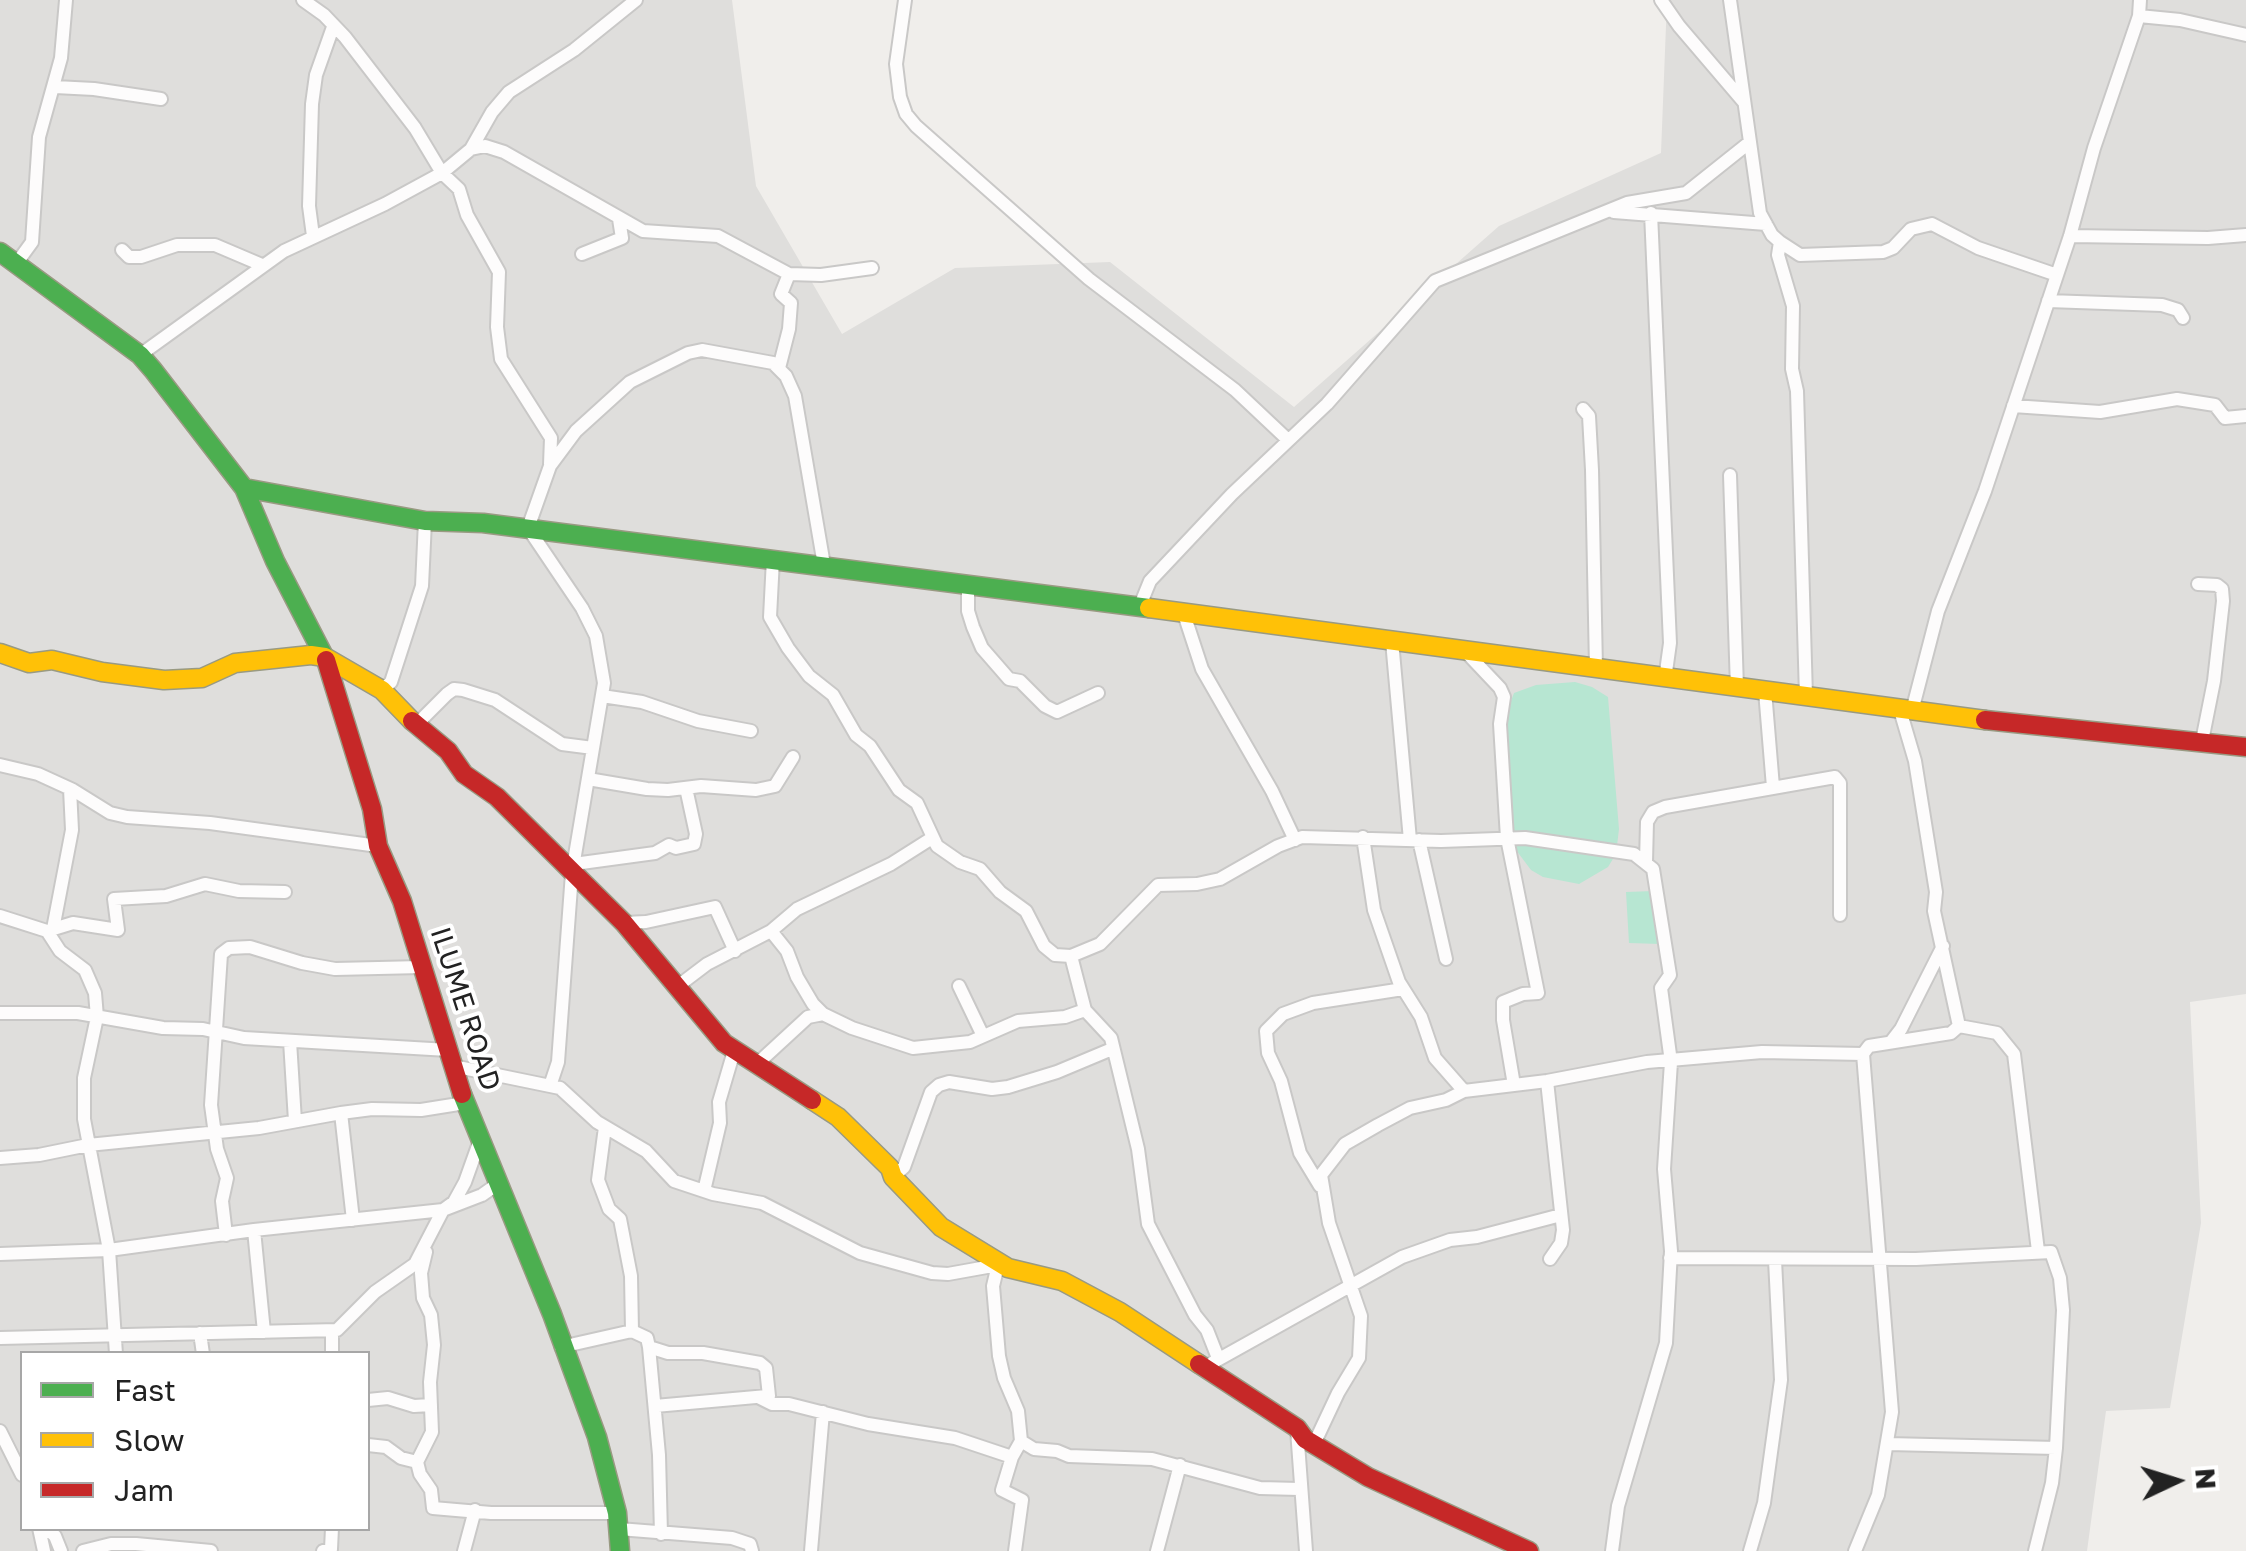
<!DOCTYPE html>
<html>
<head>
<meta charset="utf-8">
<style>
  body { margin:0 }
  #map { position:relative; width:2246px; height:1551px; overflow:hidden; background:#f0eeeb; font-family:"Golos Text",sans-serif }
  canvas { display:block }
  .legend { position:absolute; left:20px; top:1351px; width:350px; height:180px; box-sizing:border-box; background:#fff; border:2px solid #a7a7a7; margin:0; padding:12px 18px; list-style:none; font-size:30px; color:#222 }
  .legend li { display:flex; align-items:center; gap:20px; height:50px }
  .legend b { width:50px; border:2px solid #a7a7a7 }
  .north { position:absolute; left:2126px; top:1431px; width:100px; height:100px; -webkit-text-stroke:8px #fff; paint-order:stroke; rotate:86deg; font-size:28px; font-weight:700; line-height:40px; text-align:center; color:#222 }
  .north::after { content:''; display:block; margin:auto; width:35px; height:45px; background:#222; clip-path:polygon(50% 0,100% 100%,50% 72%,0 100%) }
</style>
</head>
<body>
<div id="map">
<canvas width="2246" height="1551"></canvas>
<ul class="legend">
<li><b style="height:12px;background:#4caf50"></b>Fast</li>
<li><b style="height:12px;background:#ffc107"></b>Slow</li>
<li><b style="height:12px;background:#c62828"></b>Jam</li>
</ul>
<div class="north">N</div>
</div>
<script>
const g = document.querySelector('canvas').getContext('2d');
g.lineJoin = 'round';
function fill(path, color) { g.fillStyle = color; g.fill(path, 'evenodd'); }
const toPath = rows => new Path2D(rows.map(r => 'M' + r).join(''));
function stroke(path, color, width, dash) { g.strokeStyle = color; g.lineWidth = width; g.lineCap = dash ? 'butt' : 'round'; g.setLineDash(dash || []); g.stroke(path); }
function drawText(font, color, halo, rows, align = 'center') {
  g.font = font + ' "Golos Text",sans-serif'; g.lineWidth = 8; g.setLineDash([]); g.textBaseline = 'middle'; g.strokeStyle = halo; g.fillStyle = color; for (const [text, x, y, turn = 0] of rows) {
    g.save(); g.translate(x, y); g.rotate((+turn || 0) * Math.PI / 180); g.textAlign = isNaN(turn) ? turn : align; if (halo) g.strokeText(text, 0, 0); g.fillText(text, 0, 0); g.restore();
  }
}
const residential = toPath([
  [0,0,732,0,756,186,842,334,955,268,1110,262,1294,407,1499,226,1661,153,1667,0,2246,0,2246,994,2190,1002,2201,1223,2170,1408,2106,1411,2087,1551,0,1551],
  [22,1354,368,1354,368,1528,22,1528]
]);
const pitch = toPath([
  [1575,682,1592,687,1608,697,1619,829,1616,854,1608,867,1579,884,1543,877,1531,870,1513,846,1505,717,1514,693,1536,685],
  [1654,891,1660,944,1629,943,1626,892]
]);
const street = toPath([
  [303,0,324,15,345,37,415,128,442,173,459,189,467,215,499,272,497,327,501,359,551,438,550,464],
  [905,0,896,64,900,97,906,114,916,126,1089,279,1235,390,1287,439],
  [1661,0,1679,26,1743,101],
  [1730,0,1760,213,1772,235,1780,242,1778,255,1793,306,1792,369,1797,391,1806,696],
  [2139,16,2180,20,2246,35],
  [55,87,94,89,161,99],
  [471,149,485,146,504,152,643,231,718,236,789,274,821,275,872,268],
  [1614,212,1766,224],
  [1651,213,1670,643,1665,679],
  [313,236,309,206,312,104,316,75,333,27],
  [2070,236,2208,238,2246,235],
  [1780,242,1800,255,1883,252,1893,248,1911,229,1932,224,1978,248,2057,275],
  [122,250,129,257,141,257,177,245,215,245,262,265],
  [582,254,622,238,619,219],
  [16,264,32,242,39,137,61,58,66,0],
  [2048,301,2162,305,2178,310,2183,318],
  [140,355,284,251,385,204,442,173,471,149,492,112,509,92,574,50,636,0],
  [779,368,789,329,791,303,781,294,789,274],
  [2013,406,2100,412,2177,399,2215,405,2225,418,2246,416],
  [1583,409,1589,416,1592,470,1596,668],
  [1730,475,1737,688],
  [773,559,770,617,788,648,809,676,833,695,856,735,870,746,899,790,917,803,937,846,960,862,980,869,1000,892,1026,911,1044,946,1055,955,1071,956,1100,944,1158,885,1197,884,1220,879,1278,846,1302,837,1441,841,1525,838,1634,854,1653,869,1670,975,1661,988,1671,1062,1664,1169,1671,1251,1666,1343,1618,1506,1612,1551],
  [968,583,968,611,973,627,982,648,1009,679,1020,681,1045,706,1057,712,1098,693],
  [2198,584,2217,585,2222,589,2223,601,2214,681,2202,741],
  [1139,608,1150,581,1232,494,1327,404,1435,281,1627,203,1686,193,1750,142],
  [1184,614,1202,669,1272,791,1295,840],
  [1392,641,1410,840],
  [1465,651,1500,688,1504,697,1500,724,1507,838,1538,993,1523,994,1503,1002,1503,1020,1514,1085],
  [382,690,391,682,422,586,425,521],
  [1765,691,1773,787],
  [602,696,642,702,698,721,751,731],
  [1912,711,1938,611,1985,491,2070,236,2094,148,2139,16,2140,0],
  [418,723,447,694,454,689,463,690,495,700,562,744,593,748],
  [0,765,38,774,73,790,110,813,127,817,210,823,378,846],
  [588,779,647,789,668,790,701,786,756,790,775,786,793,757],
  [1363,837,1374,910,1399,982,1421,1017,1435,1058,1464,1091,1547,1081,1647,1062,1762,1052,1863,1054],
  [1419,840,1446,959],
  [1646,862,1647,822,1653,812,1665,807,1835,777,1840,783,1840,915],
  [574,864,655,853,669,845,676,848,694,844,696,834,686,788],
  [0,916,47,931,73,923,118,930,114,899,166,896,205,884,239,891,285,892],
  [624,923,646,922,715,907,735,951],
  [53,929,72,830,70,789],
  [47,931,60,951,85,970,95,993,97,1017,84,1078,84,1119,109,1250,116,1354],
  [771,931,787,951,797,977,813,1004,823,1014,852,1028,913,1048,970,1042,1018,1021,1065,1017,1085,1010],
  [1071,956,1085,1010,1111,1038,1138,1149,1148,1224,1195,1315,1207,1330,1218,1358],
  [678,986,707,964,771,931,797,909,891,864,932,838],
  [959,986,983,1036],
  [0,1013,78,1013,163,1028,203,1029,244,1038,448,1050],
  [1959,1026,1997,1033,2014,1054,2038,1251],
  [290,1041,295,1121],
  [1891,1042,1901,1029,1943,946],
  [758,1063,808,1017,823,1014],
  [453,1066,560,1088,597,1122,646,1151,674,1181,713,1194,762,1203,860,1253,932,1273,948,1274,998,1265,999,1261],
  [1547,1081,1563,1230,1561,1243,1550,1259],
  [550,1086,558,1062,572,873,604,683,596,636,582,608,528,528,550,466,576,431,630,382,688,353,702,350,773,363,786,376,795,396,824,565],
  [341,1113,353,1220],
  [605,1127,598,1180,609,1209,620,1219,631,1276,632,1331],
  [0,1158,39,1155,88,1145,259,1128,341,1113,372,1109,421,1110,465,1103],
  [893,1177,904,1167,931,1092,939,1085,949,1082,992,1089,1008,1087,1057,1072,1112,1049],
  [1320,1186,1300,1153,1281,1081,1268,1053,1266,1031,1283,1014,1313,1003,1403,989],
  [704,1191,720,1123,719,1102,734,1051],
  [254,1230,264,1332],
  [226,1235,222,1201,227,1178,217,1149,211,1105,221,954,229,948,250,947,302,963,335,969,422,967],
  [426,1252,421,1273,423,1298,431,1315,434,1345,430,1382,432,1432,417,1462,420,1474,431,1490,433,1508,491,1513,617,1513],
  [0,1254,109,1250,254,1230,443,1210,454,1202,465,1182,480,1140],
  [1670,1258,1916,1259,2051,1252,2060,1278,2063,1310,2056,1448,2052,1483,2035,1551],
  [998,1265,993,1286,999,1356,1004,1378,1018,1411,1021,1441,1012,1457,1002,1490,1022,1500,1015,1551],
  [200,1333,203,1354],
  [0,1338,337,1330,375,1292,415,1264,443,1210,482,1195,499,1183],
  [561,1347,632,1331,647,1338,649,1347,668,1353,703,1353,760,1363,766,1368,769,1396,760,1398,772,1404,789,1404,868,1424,955,1438,1012,1457],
  [649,1347,659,1455,661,1534],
  [332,1354,332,1331],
  [1212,1363,1402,1257,1450,1240,1477,1237,1561,1215],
  [368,1400,388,1398,414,1406,431,1405],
  [655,1406,767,1396],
  [1297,1430,1306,1551],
  [0,1431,22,1475],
  [1021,1441,1034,1449,1057,1451,1069,1456,1152,1459,1260,1488,1299,1489],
  [1314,1444,1338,1393,1359,1358,1361,1316,1329,1223,1321,1175,1345,1144,1378,1125,1410,1108,1446,1100,1464,1091],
  [1888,1444,2056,1448],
  [368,1445,386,1447,401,1458,417,1462],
  [39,1528,44,1551],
  [46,1528,55,1536,61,1551],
  [619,1529,732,1538,750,1544,752,1551],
  [83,1551,111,1544,136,1544,211,1551],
  [323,1551,331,1549,332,1528],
  [464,1551,475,1510],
  [811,1551,823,1412],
  [1157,1551,1180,1465],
  [1750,1551,1764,1503,1781,1380,1775,1260],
  [1855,1551,1878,1495,1892,1412,1863,1054,1869,1046,1951,1033,1959,1026,1934,911,1936,892,1915,761,1900,710]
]);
const fast = toPath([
  [0,252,140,355,153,370,244,488,275,561,326,660],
  [244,488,425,521,483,523,1149,608],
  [462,1094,552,1314,597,1437,617,1513,620,1551]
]);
const slow = toPath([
  [1149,608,1985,720],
  [0,653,29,663,52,660,102,672,164,680,202,678,235,663,311,655,325,657,382,690,412,721],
  [812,1100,838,1117,890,1168,893,1177,941,1227,1008,1268,1062,1281,1120,1312,1199,1364]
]);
const jam = toPath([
  [326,660,372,809,378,846,402,901,462,1094],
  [1985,720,2246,747],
  [412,721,448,751,464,774,497,797,624,923,724,1043,812,1100],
  [1199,1364,1297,1428,1305,1439,1368,1477,1529,1551]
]);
const streetNames = [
  ["ILUME ROAD",465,1009,72]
];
fill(residential, '#dfdedc');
fill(pitch, '#b7e6d2');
stroke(street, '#c9c8c7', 16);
stroke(fast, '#999a82', 21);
stroke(slow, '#999a82', 21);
stroke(jam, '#999a82', 21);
stroke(street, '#fdfcfc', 12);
stroke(fast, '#4caf50', 18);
stroke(slow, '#ffc107', 18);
stroke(jam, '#c62828', 18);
drawText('28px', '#222', '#fff', streetNames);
</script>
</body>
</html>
